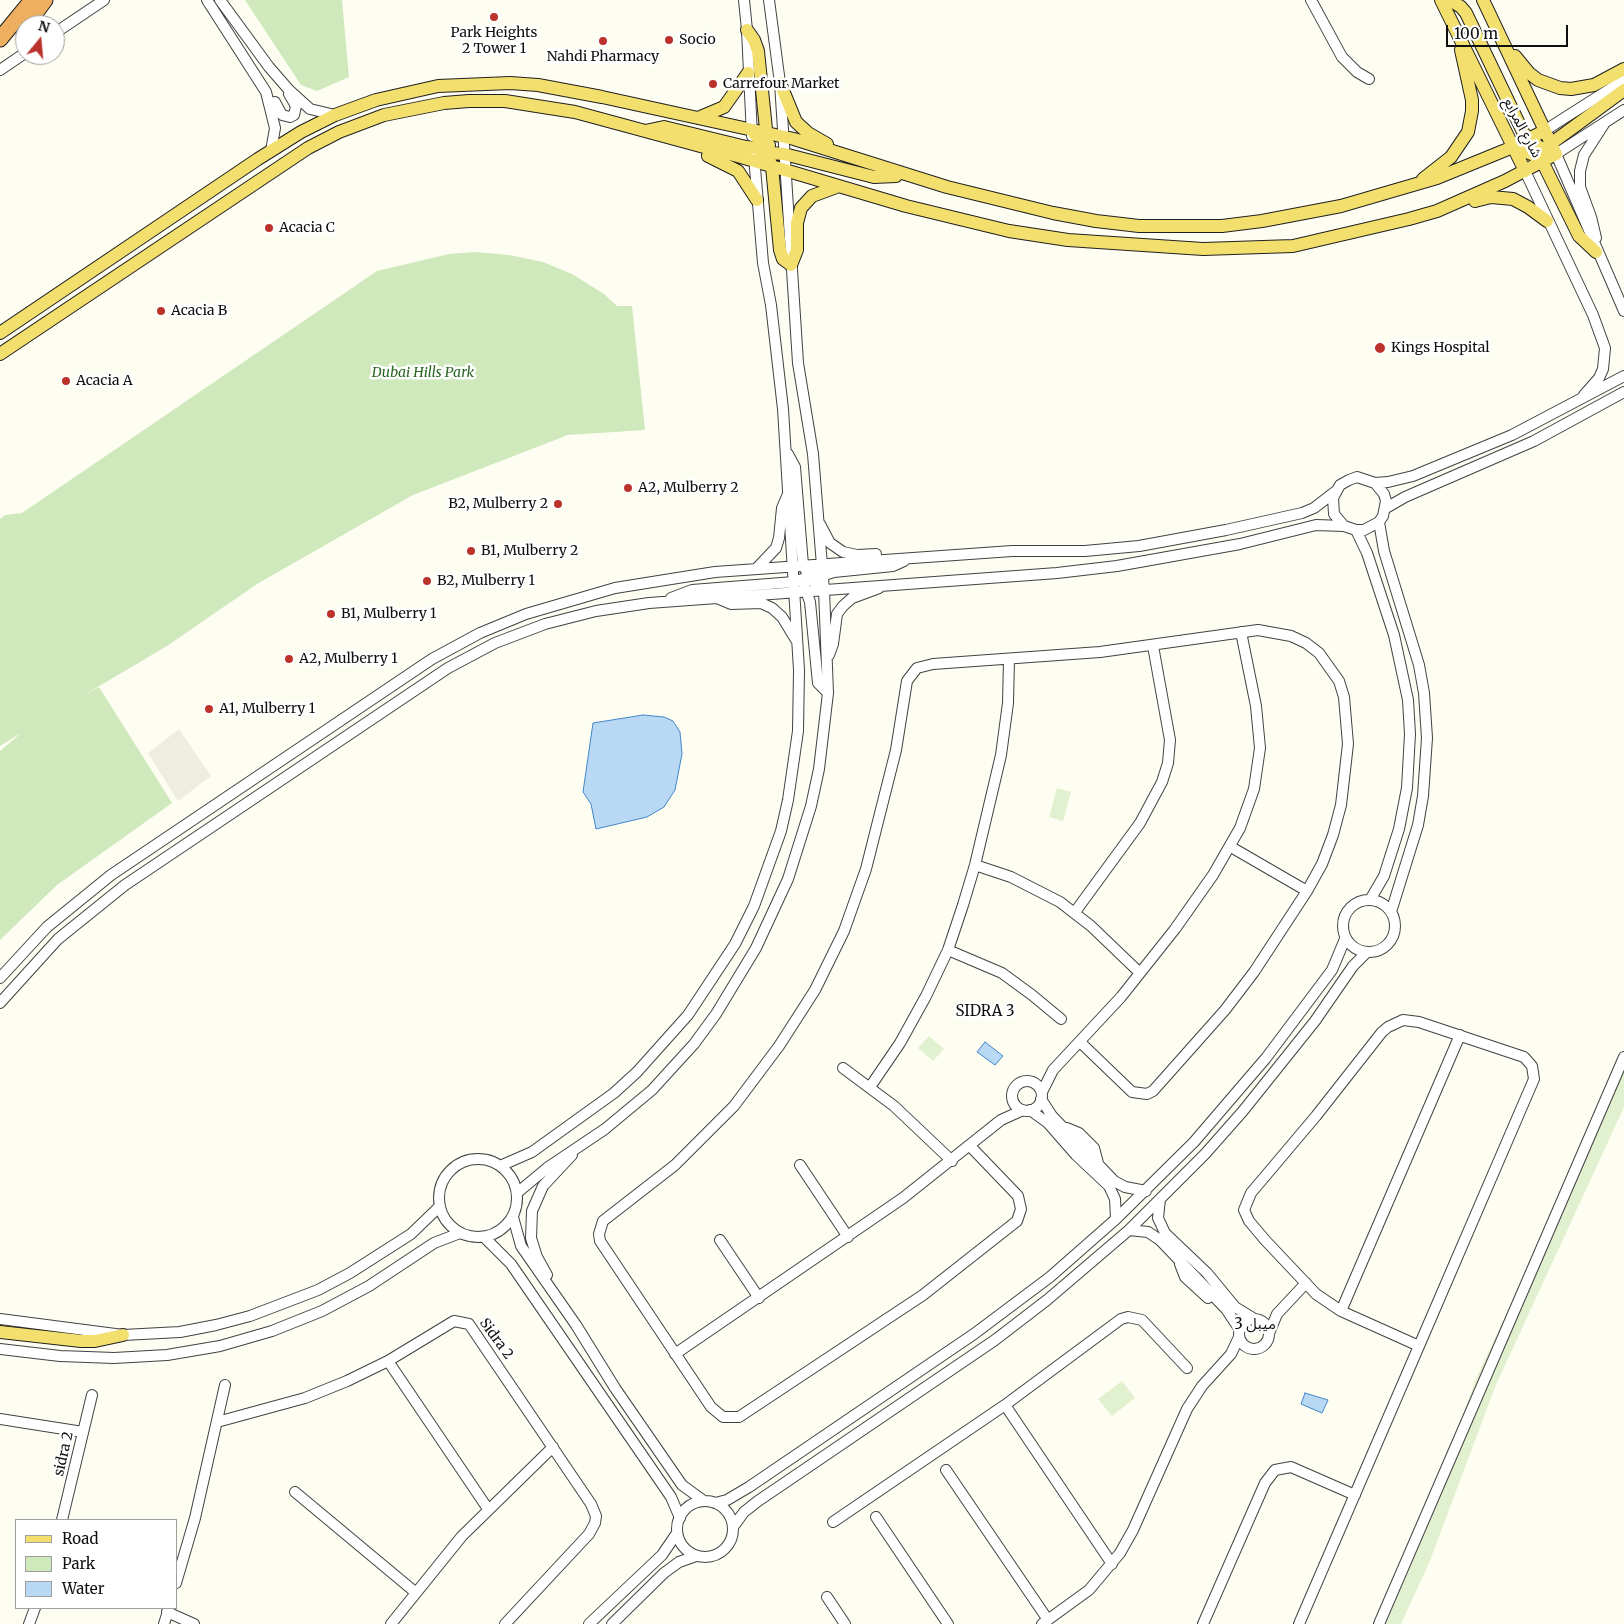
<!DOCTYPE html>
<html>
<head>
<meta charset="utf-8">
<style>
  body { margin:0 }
  #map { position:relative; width:1624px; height:1624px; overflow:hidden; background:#fefdf2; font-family:Merriweather,serif }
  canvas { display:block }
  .legend { position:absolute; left:15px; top:1519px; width:162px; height:90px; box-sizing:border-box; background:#fff; border:1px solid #9f9f9f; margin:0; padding:6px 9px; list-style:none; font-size:15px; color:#0f0f0f }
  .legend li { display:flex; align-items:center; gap:10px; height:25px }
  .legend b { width:25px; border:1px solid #9f9f9f }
  .north { position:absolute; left:15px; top:15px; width:50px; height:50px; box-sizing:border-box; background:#fff; border:1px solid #9f9f9f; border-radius:50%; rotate:17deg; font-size:14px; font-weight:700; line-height:20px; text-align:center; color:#0f0f0f }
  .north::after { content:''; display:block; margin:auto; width:18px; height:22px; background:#bb322b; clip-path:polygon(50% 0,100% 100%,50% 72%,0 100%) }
  .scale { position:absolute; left:1446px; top:25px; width:122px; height:22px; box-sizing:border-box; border:2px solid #0f0f0f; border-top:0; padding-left:6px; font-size:15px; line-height:18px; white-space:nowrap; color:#0f0f0f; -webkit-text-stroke:4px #fff; paint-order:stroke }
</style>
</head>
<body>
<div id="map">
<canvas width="1624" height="1624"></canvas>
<ul class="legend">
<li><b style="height:6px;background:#f3df6d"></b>Road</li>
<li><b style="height:14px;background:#cfe8bc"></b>Park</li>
<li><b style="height:14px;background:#b8d8f4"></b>Water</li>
</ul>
<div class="north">N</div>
<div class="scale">100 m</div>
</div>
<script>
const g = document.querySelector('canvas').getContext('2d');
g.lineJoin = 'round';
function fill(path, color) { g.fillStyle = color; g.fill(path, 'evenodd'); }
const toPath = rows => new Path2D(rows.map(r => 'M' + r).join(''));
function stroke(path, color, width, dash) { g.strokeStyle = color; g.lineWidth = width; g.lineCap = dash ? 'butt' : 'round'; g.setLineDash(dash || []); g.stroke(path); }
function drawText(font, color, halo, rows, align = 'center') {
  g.font = font + ' Merriweather,"Noto Sans Arabic",serif'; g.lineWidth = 5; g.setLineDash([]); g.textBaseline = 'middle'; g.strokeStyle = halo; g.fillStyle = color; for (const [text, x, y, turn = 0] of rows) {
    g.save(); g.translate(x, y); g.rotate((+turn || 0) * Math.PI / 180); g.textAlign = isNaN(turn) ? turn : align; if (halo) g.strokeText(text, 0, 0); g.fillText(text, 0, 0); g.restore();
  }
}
const green = toPath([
  [245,0,342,0,349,77,317,91,301,85],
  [475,252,509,255,543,262,572,274,604,294,617,306,632,306,645,430,568,435,413,495,257,584,167,646,79,698,99,687,172,803,57,885,0,940,0,751,21,733,0,746,0,519,5,515,22,513,377,271,449,254]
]);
const pitch = toPath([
  [1057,788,1071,792,1063,821,1049,817],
  [929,1036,944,1049,933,1061,918,1048],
  [1624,1059,1624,1107,1495,1387,1429,1563,1401,1624,1380,1624,1410,1557,1476,1379],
  [1122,1381,1135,1398,1112,1416,1098,1399]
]);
const plaza = toPath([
  [179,729,211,776,178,801,148,753]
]);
const water = toPath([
  [643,715,664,717,673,721,680,732,682,754,675,790,664,807,647,817,596,829,591,804,583,792,593,723,643,715],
  [985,1042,1003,1056,995,1065,977,1052,985,1042],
  [1305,1393,1328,1400,1322,1413,1301,1404,1305,1393]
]);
const minor = toPath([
  [207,0,266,92,275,128,271,151],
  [220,0,269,67,289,90,310,109,335,115],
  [744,0,747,30,752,136],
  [1311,0,1342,57,1357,72,1369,79],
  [55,33,104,0],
  [0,70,25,53],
  [275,102,282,115,290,117,294,115,296,106,289,94],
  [1624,110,1556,154,1624,311],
  [1544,131,1624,80],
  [1525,171,1593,315,1605,348,1603,369,1599,378,1584,395],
  [1596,238,1591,217,1580,187,1580,171,1584,155,1604,124],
  [788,454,795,467,803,565,811,580,824,590],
  [1375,483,1384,494,1386,501,1383,516,1379,522,1364,530,1356,530,1344,526,1334,514,1333,498,1340,485,1349,480,1357,477,1375,483,1388,482,1413,476,1512,435,1624,376],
  [1386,508,1405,497,1534,441,1624,392],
  [1379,522,1384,551,1419,665,1424,693,1427,738,1423,796,1418,825,1391,912],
  [820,524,830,543,843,552,857,555,876,554],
  [1356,530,1367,553,1394,635,1408,700,1410,734,1407,788,1399,829,1384,876,1370,900],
  [757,568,776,548,779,538,782,508,788,494],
  [818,577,834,572,893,566,904,561],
  [804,585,810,602,818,683,828,693],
  [671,598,692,590,794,582,808,577,822,564],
  [719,599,731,604,761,603,772,608,782,617,796,640],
  [829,655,833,644,837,614,843,606,852,598,879,588],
  [1231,847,1307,891],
  [975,865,1011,877,1060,902,1091,926,1140,973],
  '1343 926a26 26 0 1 1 52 0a26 26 0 1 1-52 0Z',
  [1075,912,1140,823,1162,782,1168,763,1170,740,1153,646],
  [948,950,1002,973,1032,995,1061,1019],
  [0,978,47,927,111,875,432,659,480,633,526,614,615,588,715,572,1012,551,1085,551,1139,546,1226,530,1302,513,1314,508,1336,491],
  [0,1003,58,939,125,885,448,668,495,643,545,624,596,611,649,603,1057,573,1117,566,1240,544,1316,525,1344,526],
  [843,1068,894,1106,952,1161],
  '1012 1096a15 15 0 1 1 30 0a15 15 0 1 1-30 0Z',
  [870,1087,900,1043,926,996,948,950,963,905,975,865,1001,755,1008,703,1009,660],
  [1042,1092,1053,1070,1121,997,1175,929,1213,875,1240,828,1254,789,1260,748,1256,706,1241,632],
  [1041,1099,1052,1116,1114,1181,1125,1187,1146,1191],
  [1030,1110,1048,1123,1076,1155,1109,1186,1115,1199,1116,1219],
  [1067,1128,1079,1133,1094,1148,1098,1163],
  [970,1146,1018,1196,1021,1209,1017,1221,923,1295,739,1417,723,1417,711,1407,600,1241,599,1234,603,1221,675,1165,734,1106,779,1046,815,990,844,931,866,869,896,750,907,681,917,668,933,664,1100,652,1258,630,1291,636,1306,643,1319,653,1339,681,1344,697,1348,744,1341,805,1333,835,1322,864,1307,891,1254,972,1225,1010,1153,1091,1147,1094,1132,1092,1080,1042],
  '439 1198a39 39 0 1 1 78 0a39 39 0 1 1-78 0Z',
  [800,1165,848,1237],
  [500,1166,532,1152,614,1093,637,1072,688,1015,735,944,754,906,781,831,788,800,798,731,799,670,783,409,771,305,763,263,754,156],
  [517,1193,547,1168,605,1129,652,1090,694,1044,716,1014,756,948,788,879,811,806,819,769,828,693,824,590,813,454,798,363,780,83,769,0],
  [1160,1199,1158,1218,1165,1233,1207,1273,1235,1307,1253,1318],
  [513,1217,521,1246,576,1325,615,1388,682,1485,704,1501],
  [1129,1230,1148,1232,1160,1240,1226,1309,1240,1330],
  [484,1237,511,1264,671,1497,680,1518],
  [720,1240,759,1298],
  [1180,1264,1185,1277,1208,1298],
  [547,1275,537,1257,531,1238,532,1211,543,1186,572,1155],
  [1341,1311,1460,1035],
  '1239 1334a15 15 0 1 1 30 0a15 15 0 1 1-30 0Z',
  [0,1319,123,1335,180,1332,216,1325,250,1316,318,1290,350,1273,411,1234,440,1206],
  [1270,1331,1277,1314,1306,1283],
  [0,1349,60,1356,114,1358,167,1355,220,1346,272,1331,322,1311,369,1286,434,1243,460,1233],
  [675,1354,903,1198,1001,1120,1023,1110],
  [388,1361,488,1509],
  [1005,1405,1112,1564],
  [0,1419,83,1432],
  [217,1422,305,1398,347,1381,388,1361,454,1321,469,1324,591,1504,596,1516,595,1523,589,1534,505,1624],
  [946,1470,1048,1620],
  [295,1492,415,1592],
  '677 1529a28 28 0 1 1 56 0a28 28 0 1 1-56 0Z',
  [715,1503,727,1500,749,1487,974,1334,1050,1277,1116,1219,1194,1142,1266,1058,1332,970,1345,939],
  [876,1517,948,1624],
  [62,1520,92,1395],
  [833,1522,1005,1405,1121,1319,1128,1317,1142,1320,1187,1368],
  [733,1527,744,1512,758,1501,995,1340,1047,1300,1129,1230,1205,1154,1243,1111,1315,1021,1353,966,1366,953],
  [176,1583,195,1518,225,1385],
  [827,1597,845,1624],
  [167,1612,194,1624],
  [29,1624,35,1608],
  [164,1624,169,1608],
  [391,1624,462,1536,553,1447],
  [589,1624,662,1555,677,1533],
  [612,1624,664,1573,679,1562,696,1556],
  [1042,1624,1089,1590,1120,1553,1133,1530,1187,1409,1202,1386,1231,1354,1239,1337],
  [1203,1624,1265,1483,1275,1470,1291,1467,1355,1495],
  [1299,1624,1419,1346,1534,1079,1532,1066,1524,1057,1419,1022,1403,1020,1388,1027,1382,1032,1316,1116,1251,1193,1244,1210,1249,1221,1265,1240,1316,1294,1341,1311,1419,1346],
  [1379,1624,1624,1057]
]);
const major = toPath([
  [1441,0,1525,171],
  [1450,0,1461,7,1466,13,1524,134,1543,150,1556,154],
  [1483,0,1556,154],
  [747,30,754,40,758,51,767,139],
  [1515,56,1529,73,1538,80,1560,88,1571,89,1594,85,1624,69],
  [780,83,796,122,808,133,827,144],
  [698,118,724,107,748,73],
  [752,130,764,147,772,167,780,250,783,259,791,265,797,250,797,223,801,208,812,196,839,186],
  [645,131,664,127,746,147,758,148,769,145],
  [1513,147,1532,154,1542,161,1579,236,1596,252],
  [1545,148,1624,90],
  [708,156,738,171,757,200],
  [760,158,772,153,784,154,874,177,896,176],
  [1423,179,1451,157,1468,132,1472,111,1472,100,1461,50],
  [1475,201,1491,197,1513,199,1528,207,1547,221],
  [0,333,258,159,301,132,335,115,376,100,438,86,510,83,538,85,602,97,794,139,947,187,1053,213,1096,221,1139,226,1222,226,1262,221,1341,206,1437,178,1513,147,1544,131],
  [0,354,308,148,339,132,384,115,444,103,469,101,505,101,575,112,741,157,906,206,1009,231,1068,240,1203,249,1293,246,1409,219,1437,211,1505,181,1556,154],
  [0,1332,81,1341,95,1341,123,1335]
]);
const highway = toPath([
  [28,23,45,0],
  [0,39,32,0]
]);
const markers = [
  [494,17,5,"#bb322b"],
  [669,40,5,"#bb322b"],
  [603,41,5,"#bb322b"],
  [713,84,5,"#bb322b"],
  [269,228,5,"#bb322b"],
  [161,311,5,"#bb322b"],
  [1380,348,6,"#bb322b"],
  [66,381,5,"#bb322b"],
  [628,488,5,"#bb322b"],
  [558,504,5,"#bb322b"],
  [471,551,5,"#bb322b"],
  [427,581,5,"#bb322b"],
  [331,614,5,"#bb322b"],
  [289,659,5,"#bb322b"],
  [209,709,5,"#bb322b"]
];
const poiNames = [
  ["Park Heights",494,33,"center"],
  ["2 Tower 1",494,49,"center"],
  ["Socio",679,40],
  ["Nahdi Pharmacy",603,57,"center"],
  ["Carrefour Market",723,84],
  ["Acacia C",279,228],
  ["Acacia B",171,311],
  ["Kings Hospital",1391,348],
  ["Acacia A",76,381],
  ["A2, Mulberry 2",638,488],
  ["B2, Mulberry 2",548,504,"right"],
  ["B1, Mulberry 2",481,551],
  ["B2, Mulberry 1",437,581],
  ["B1, Mulberry 1",341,614],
  ["A2, Mulberry 1",299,659],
  ["A1, Mulberry 1",219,709]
];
const streetNames = [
  ["شارع المرابع",1522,128,62],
  ["Sidra 2",496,1339,54],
  ["sidra 2",64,1454,-77]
];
const parkNames = [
  ["Dubai Hills Park",423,373]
];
const neighbourhoodNames = [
  ["SIDRA 3",985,1012],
  ["ميبل 3",1255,1325]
];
fill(green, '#cfe8bc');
fill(pitch, '#e1f0ce');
fill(plaza, '#efede0');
fill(water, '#b8d8f4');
stroke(water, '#4286c9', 1);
stroke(minor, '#424242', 12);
stroke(major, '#202020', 14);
stroke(highway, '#202020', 17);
stroke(minor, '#fff', 10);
stroke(major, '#f3df6d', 12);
stroke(highway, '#efaf60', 15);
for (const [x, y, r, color] of markers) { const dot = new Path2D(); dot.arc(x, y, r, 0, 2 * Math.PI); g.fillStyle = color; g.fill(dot); stroke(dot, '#fff', 2); }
drawText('14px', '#0f0f0f', '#fff', poiNames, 'left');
drawText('14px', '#0f0f0f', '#fff', streetNames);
drawText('italic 14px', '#296621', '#fff', parkNames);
drawText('15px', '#0f0f0f', '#fff', neighbourhoodNames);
</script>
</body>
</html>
